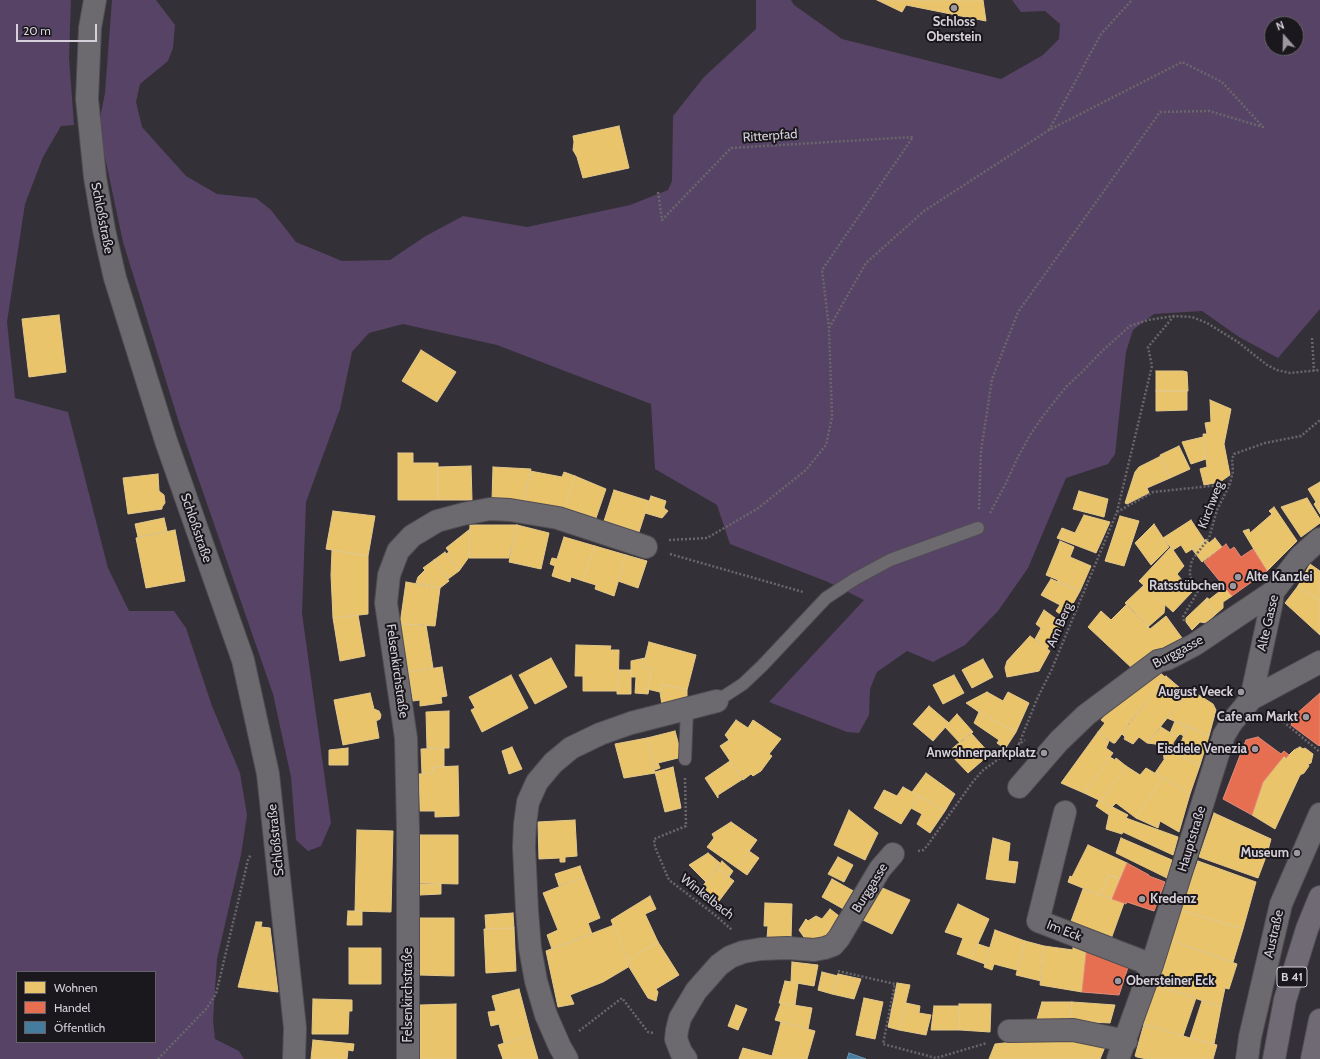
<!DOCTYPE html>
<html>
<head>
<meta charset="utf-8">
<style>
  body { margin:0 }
  #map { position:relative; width:1320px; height:1059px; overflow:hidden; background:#343037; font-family:Cabin,sans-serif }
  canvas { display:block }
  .legend { position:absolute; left:16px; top:971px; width:140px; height:72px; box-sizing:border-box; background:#1a171d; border:1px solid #656168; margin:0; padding:5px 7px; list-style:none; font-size:12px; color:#d5d0d9 }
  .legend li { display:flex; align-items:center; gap:8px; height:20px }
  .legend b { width:20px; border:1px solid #656168 }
  .north { position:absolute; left:1264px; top:16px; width:40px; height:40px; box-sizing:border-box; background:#1a171d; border:1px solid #656168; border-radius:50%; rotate:340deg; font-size:11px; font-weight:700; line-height:16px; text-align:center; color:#d5d0d9 }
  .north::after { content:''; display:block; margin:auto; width:14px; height:18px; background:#9d98a0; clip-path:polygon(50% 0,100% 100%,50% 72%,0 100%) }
  .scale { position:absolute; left:16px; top:24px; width:81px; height:18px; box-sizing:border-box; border:2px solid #d5d0d9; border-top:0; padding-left:5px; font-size:12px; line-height:14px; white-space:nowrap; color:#d5d0d9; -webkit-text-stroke:3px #1a171d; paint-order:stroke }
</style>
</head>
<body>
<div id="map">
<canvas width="1320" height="1059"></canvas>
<ul class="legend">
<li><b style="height:11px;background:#e9c46a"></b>Wohnen</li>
<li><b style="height:11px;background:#e76f51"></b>Handel</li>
<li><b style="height:11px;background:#457b9d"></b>Öffentlich</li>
</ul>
<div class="north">N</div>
<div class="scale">20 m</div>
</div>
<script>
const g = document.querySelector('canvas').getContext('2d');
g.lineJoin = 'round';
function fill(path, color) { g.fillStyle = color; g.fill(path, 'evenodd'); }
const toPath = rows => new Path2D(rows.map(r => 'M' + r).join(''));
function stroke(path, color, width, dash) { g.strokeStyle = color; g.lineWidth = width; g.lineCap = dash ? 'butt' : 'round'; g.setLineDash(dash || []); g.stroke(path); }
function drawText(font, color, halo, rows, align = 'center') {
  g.font = font + ' Cabin,sans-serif'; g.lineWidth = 4; g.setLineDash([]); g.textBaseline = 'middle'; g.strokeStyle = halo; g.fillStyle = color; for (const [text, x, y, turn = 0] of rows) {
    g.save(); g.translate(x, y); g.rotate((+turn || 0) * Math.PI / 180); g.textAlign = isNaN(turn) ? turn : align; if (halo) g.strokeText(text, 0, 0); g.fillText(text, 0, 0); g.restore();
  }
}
const green = toPath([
  [0,0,71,0,69,58,74,125,61,126,43,157,25,204,7,322,15,398,68,412,108,568,129,611,174,611,186,628,212,706,240,773,247,815,241,855,217,959,213,1020,215,1039,239,1051,244,1059,0,1059],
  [17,972,155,972,155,1042,17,1042],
  [112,0,156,0,175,25,173,48,168,61,140,84,136,102,142,127,186,176,217,194,256,198,271,210,296,242,342,261,390,260,424,237,463,216,527,227,630,205,668,190,672,181,673,116,704,77,756,29,756,0,791,0,794,5,842,39,1001,79,1043,55,1059,39,1060,24,1045,11,1021,12,1012,0,1320,0,1320,309,1278,358,1239,337,1202,311,1154,314,1133,330,1126,352,1115,454,1108,464,1066,478,1028,568,998,611,965,645,933,662,907,651,877,672,870,689,869,715,859,733,847,732,769,702,864,600,828,582,730,544,717,505,655,469,651,404,497,345,403,324,369,333,352,352,340,409,306,502,302,613,331,823,321,846,308,851,296,840,291,777,273,694,180,426,123,242,103,148,99,123,105,93],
  [1272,24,1296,24,1296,48,1272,48]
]);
const homes = toPath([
  [877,0,983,0,986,21,906,5,902,12,877,0],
  [619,126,629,168,583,178,577,157,573,150,574,142,573,136,619,126],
  [59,315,66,372,29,377,22,319,59,315],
  [421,350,456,372,437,402,402,381,421,350],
  [1156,371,1183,371,1187,372,1188,391,1156,391,1156,371],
  [1156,391,1187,391,1187,410,1156,411,1156,391],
  [1210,400,1231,409,1224,444,1230,475,1220,482,1204,485,1200,469,1207,467,1203,434,1207,434,1205,423,1211,422,1210,400],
  [1203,437,1206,459,1191,464,1182,442,1203,437],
  [1179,446,1190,469,1170,478,1160,455,1179,446],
  [398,453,413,453,413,463,438,463,438,500,398,500,398,453],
  [1161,456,1170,478,1147,488,1149,493,1127,504,1125,503,1135,472,1139,467,1161,456],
  [471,466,472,500,438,500,438,467,471,466],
  [493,467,531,469,524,502,492,500,493,467],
  [530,471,562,477,564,472,575,476,564,508,524,502,530,471],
  [158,474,159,491,164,495,165,503,162,507,162,509,128,514,123,478,158,474],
  [575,476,606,489,596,518,564,508,575,476],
  [1320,482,1320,514,1314,504,1316,502,1308,489,1320,482],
  [614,490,649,501,639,532,604,521,614,490],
  [1079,491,1108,499,1104,517,1073,509,1079,491],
  [651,496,666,501,664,508,668,511,662,518,645,513,651,496],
  [1307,498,1320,519,1320,523,1301,537,1281,507,1307,498],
  [1274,507,1297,541,1267,571,1243,531,1249,529,1250,533,1272,514,1269,511,1274,507],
  [333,511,375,516,368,556,326,549,333,511],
  [1084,515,1110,522,1096,553,1057,538,1062,528,1075,533,1084,515],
  [1120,516,1139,521,1124,566,1105,561,1120,516],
  [164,518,167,531,138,537,135,524,164,518],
  [1191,520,1205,541,1186,553,1181,545,1173,550,1163,538,1191,520],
  [1154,524,1169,547,1151,565,1135,543,1154,524],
  [470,525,517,525,509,558,469,558,470,525],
  [517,525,549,533,541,569,509,562,517,525],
  [470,529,469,557,459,571,446,554,449,552,446,548,470,529],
  [175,530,185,581,146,588,136,538,175,530],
  [564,537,595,546,583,581,571,577,570,582,552,576,555,566,550,564,552,558,557,559,564,537],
  [1215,538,1222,547,1202,562,1192,549,1205,541,1206,539,1209,543,1215,538],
  [1060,541,1074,547,1070,557,1091,566,1080,591,1057,582,1058,580,1046,575,1060,541],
  [595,546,626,555,614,596,595,589,596,585,583,581,595,546],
  [1171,547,1184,566,1177,574,1192,592,1173,612,1139,581,1171,547],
  [332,550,368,556,368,614,333,618,331,575,332,550],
  [445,552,459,571,448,579,434,560,445,552],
  [626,555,647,561,638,588,618,581,626,555],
  [434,560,449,581,440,588,416,583,418,577,425,570,423,568,434,560],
  [1310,564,1320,571,1320,601,1298,586,1310,564],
  [1051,579,1080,591,1065,618,1056,611,1060,605,1041,595,1051,579],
  [406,582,440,588,435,626,400,624,406,582],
  [1144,585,1165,605,1164,613,1148,627,1125,603,1144,585],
  [1298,586,1320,601,1320,635,1285,603,1298,586],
  [1224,588,1232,596,1223,602,1223,608,1216,614,1206,602,1224,588],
  [1207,598,1209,599,1206,602,1216,614,1206,623,1200,622,1192,630,1186,622,1186,618,1207,598],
  [1127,604,1150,629,1166,616,1182,638,1160,656,1135,671,1088,627,1101,611,1111,620,1127,604],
  [1044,610,1062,623,1047,649,1035,639,1041,628,1036,624,1044,610],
  [358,615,365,656,340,661,333,618,358,615],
  [400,624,426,625,433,668,408,672,400,624],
  [1030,636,1050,651,1039,671,1007,677,1005,668,1007,661,1030,636],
  [649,642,696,655,687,690,662,684,660,692,647,689,652,669,643,667,649,642],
  [576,645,611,646,610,650,619,650,618,691,583,691,583,676,575,676,576,645],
  [551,658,567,687,535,704,519,675,551,658],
  [645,658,643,667,652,669,647,689,649,689,648,694,635,693,636,677,631,677,631,661,645,658],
  [983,659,993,677,972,688,962,670,983,659],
  [442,667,447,696,441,697,442,703,420,706,420,700,413,701,408,672,442,667],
  [619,670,631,670,631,694,617,694,617,691,618,691,619,670],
  [1157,670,1165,677,1115,743,1113,743,1098,732,1105,723,1101,720,1121,696,1125,700,1143,681,1157,670],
  [511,675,528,708,482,732,471,710,475,708,469,697,511,675],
  [954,675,964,693,943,704,933,685,954,675],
  [1166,676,1187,694,1147,743,1139,737,1133,744,1124,739,1125,737,1122,734,1127,726,1166,676],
  [662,684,687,690,687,701,662,705,660,692,662,684],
  [1191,690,1213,704,1216,710,1209,736,1167,718,1191,690],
  [987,692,1003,701,1008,692,1029,703,1016,732,979,712,966,703,987,692],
  [370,693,374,709,379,711,381,715,380,719,376,721,379,738,343,745,334,700,370,693],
  [929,706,949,723,933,741,913,724,929,706],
  [449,711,449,748,427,748,426,712,449,711],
  [979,712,1016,732,1005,749,997,743,999,740,974,723,979,712],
  [957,714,973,732,960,743,945,727,957,714],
  [736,720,748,728,753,720,781,739,769,754,772,756,761,771,753,776,751,774,743,780,720,746,729,740,725,735,736,720],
  [1175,721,1187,726,1184,736,1180,734,1177,737,1170,733,1175,721],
  [1187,726,1209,736,1200,765,1177,754,1187,726],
  [1161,727,1177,737,1173,743,1175,753,1170,751,1164,759,1163,745,1147,743,1161,727],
  [675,731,682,757,658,763,660,768,655,770,647,738,675,731],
  [1098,732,1109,741,1106,748,1113,753,1084,793,1061,783,1098,732],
  [971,733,990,754,968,773,948,752,971,733],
  [647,738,655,773,624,778,615,744,647,738],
  [512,747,522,769,509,774,502,751,512,747],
  [1300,747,1303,749,1305,748,1313,754,1311,763,1308,764,1309,766,1304,773,1300,775,1275,829,1252,815,1263,782,1284,756,1286,758,1294,750,1300,747],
  [348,748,348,765,329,765,329,750,348,748],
  [444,748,444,767,433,767,433,773,422,774,421,749,444,748],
  [1170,751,1200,765,1190,794,1155,773,1170,751],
  [1110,757,1115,760,1116,758,1126,766,1101,801,1084,793,1110,757],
  [730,761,743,779,718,795,718,798,705,778,730,761],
  [458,766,459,816,435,817,435,811,420,811,419,774,433,773,433,767,458,766],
  [1126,766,1140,775,1146,768,1163,778,1136,818,1116,803,1112,807,1101,801,1126,766],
  [673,767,681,808,665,812,655,772,673,767],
  [926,773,955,794,945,811,912,792,926,773],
  [1163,778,1190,794,1179,832,1160,821,1158,828,1136,818,1163,778],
  [903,787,919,796,901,824,874,808,884,790,897,796,903,787],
  [919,796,945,811,930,833,917,824,922,814,911,808,919,796],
  [1099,800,1128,815,1126,818,1178,837,1173,855,1123,832,1122,834,1106,829,1109,815,1096,806,1099,800],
  [849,810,878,833,865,860,834,845,849,810],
  [1214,813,1271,839,1267,854,1258,878,1199,857,1214,813],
  [575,820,577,856,565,857,565,862,560,862,560,858,539,859,538,822,575,820],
  [731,822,757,840,737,868,707,847,714,838,712,834,731,822],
  [357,830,393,831,391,912,355,911,357,830],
  [420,835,458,835,458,884,420,883,420,835],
  [993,838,1010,843,1008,861,1018,862,1015,883,986,879,993,838],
  [1121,838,1172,860,1167,878,1116,853,1121,838],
  [1088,845,1127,863,1120,879,1109,875,1100,895,1068,882,1070,876,1072,877,1088,845],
  [749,851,759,858,747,875,737,868,749,851],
  [708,853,720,863,706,882,689,865,708,853],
  [838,857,853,865,844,882,828,874,838,857],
  [722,861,733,871,729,877,717,868,722,861],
  [1198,861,1256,882,1243,929,1180,910,1198,861],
  [580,866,584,877,559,886,555,874,580,866],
  [717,868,734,881,716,905,698,892,717,868],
  [1109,875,1120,879,1112,899,1100,895,1109,875],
  [584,877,600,918,588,923,592,934,552,949,547,935,558,930,543,893,584,877],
  [832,879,857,893,847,911,822,897,832,879],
  [420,884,441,884,441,894,420,895,420,884],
  [878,886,910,900,892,934,861,919,878,886],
  [1083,889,1124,903,1111,939,1070,924,1083,889],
  [650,896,656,909,645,914,658,942,628,960,614,925,613,925,611,920,650,896],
  [765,903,792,904,791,939,767,938,768,926,764,926,765,903],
  [958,904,989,919,971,959,957,954,963,938,945,932,958,904],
  [830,909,843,919,829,937,808,943,799,930,806,919,808,921,816,916,822,919,830,909],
  [1180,910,1243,929,1233,962,1170,940,1180,910],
  [348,911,362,911,362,925,347,925,348,911],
  [513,913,514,928,486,929,485,915,513,913],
  [419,918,454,918,454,976,419,975,419,918],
  [256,922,262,922,261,927,270,928,278,992,238,987,256,922],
  [614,925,630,966,603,982,570,995,574,1004,558,1007,546,951,614,925],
  [514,928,516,971,486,973,484,929,514,928],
  [995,930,1025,941,1017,970,994,964,992,970,984,967,995,930],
  [1170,940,1237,964,1229,989,1225,988,1221,1007,1156,985,1170,940],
  [1025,941,1044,946,1041,981,1016,975,1025,941],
  [658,942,679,975,656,989,658,992,656,1001,648,998,629,967,628,960,658,942],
  [1073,943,1087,945,1082,992,1040,985,1044,946,1073,950,1073,943],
  [978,944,990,948,985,964,971,959,978,944],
  [349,948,381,948,381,984,349,984,349,948],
  [792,962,818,965,814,986,791,982,792,962],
  [822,972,838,976,832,994,818,990,822,972],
  [838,974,861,979,854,999,832,994,838,974],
  [785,981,798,983,795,1005,779,1003,785,981],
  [897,983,910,985,899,1030,888,1027,897,983],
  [1156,985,1196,998,1183,1036,1143,1024,1156,985],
  [519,989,531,1035,504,1043,499,1024,491,1026,488,1012,496,1011,492,996,519,989],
  [864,998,883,1002,875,1039,856,1035,864,998],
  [313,999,352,1000,352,1011,349,1011,348,1034,312,1034,313,999],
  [1202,1001,1221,1007,1214,1044,1190,1038,1202,1001],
  [1042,1002,1072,1002,1070,1021,1037,1019,1042,1002],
  [1072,1002,1115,1005,1110,1023,1070,1021,1072,1002],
  [781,1003,812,1008,808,1029,775,1020,781,1003],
  [906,1003,920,1006,919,1013,931,1015,926,1035,899,1030,906,1003],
  [456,1004,456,1059,420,1059,420,1005,456,1004],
  [959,1004,991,1004,990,1032,960,1030,959,1004],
  [736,1005,747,1009,738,1030,728,1026,736,1005],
  [934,1006,959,1006,960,1030,931,1030,934,1006],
  [781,1022,815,1031,807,1059,739,1059,743,1048,772,1056,781,1022],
  [1144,1024,1190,1038,1217,1045,1213,1059,1147,1059,1137,1057,1135,1056,1144,1024],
  [531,1035,538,1059,503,1059,498,1045,531,1035],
  [1077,1035,1105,1047,1100,1059,989,1059,995,1044,1077,1035],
  [313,1040,354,1044,353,1051,348,1050,347,1059,311,1059,313,1040]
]);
const shops = toPath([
  [1226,544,1230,550,1234,547,1241,557,1253,549,1267,571,1232,596,1204,562,1226,544],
  [1320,693,1320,745,1319,746,1291,725,1294,716,1320,693],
  [1258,737,1281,754,1284,751,1289,755,1286,758,1284,756,1263,782,1252,815,1223,799,1246,740,1258,737],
  [1127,863,1149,875,1149,876,1165,882,1154,911,1127,902,1126,904,1112,899,1127,863],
  [1087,945,1131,958,1119,995,1082,992,1087,945]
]);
const public = toPath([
  [849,1053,866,1059,847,1059,849,1053]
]);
const path = toPath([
  [658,192,662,220,731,148,913,137],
  [829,328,866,263,924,211,1049,130],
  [1312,338,1314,371],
  [979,509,981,451,992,379,1018,312,1160,112,1209,111,1263,127,1222,82,1182,62,1049,130,1101,34,1132,0],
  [1117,512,1153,492,1230,484],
  [990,513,1006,483,1017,459,1030,435,1043,416,1066,387,1082,372,1101,352,1130,326,1148,320,1174,316,1192,317,1207,323,1238,342,1267,365,1277,370,1290,373,1320,370],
  [669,540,707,538,757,509,806,470,826,445,832,417,829,328,822,270,913,137],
  [670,554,803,592],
  [1184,621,1183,617,1198,591,1190,576,1190,569,1192,560,1209,538,1217,510,1230,484,1233,471,1232,459,1234,454,1265,443,1301,436,1320,420],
  [1274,714,1320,752],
  [1019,744,1037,699,1051,671,1117,512,1152,366,1148,347,1174,316],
  [685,778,686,826,654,839,655,847,669,880,715,915,732,930],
  [918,851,923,850,927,846,972,783,982,771,1025,740],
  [838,971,895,984,883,1044,936,1058,987,1043],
  [579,1031,622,998,648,1032,653,1033],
  [158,1059,206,1009,216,994,248,860,251,854]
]);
const lane = toPath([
  [717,701,743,684,762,666,826,598,855,579,890,560,978,528],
  [685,759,687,709]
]);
const street = toPath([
  [95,0,90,28,87,99,95,177,104,230,115,278,166,441,243,660,268,774,295,1028,294,1059],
  [1251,699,1271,606,1273,592,1300,557,1320,539],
  [1019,787,1059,741,1086,715,1158,661,1167,659,1194,645,1273,592],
  [1065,812,1038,921,1152,965],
  [1009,1031,1073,1030,1126,1041],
  [408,1059,408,830,406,738,386,603,389,575,398,551,412,536,437,521,463,514,490,509,510,510,558,518,646,547],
  [567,1059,560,1047,546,1015,536,981,530,948,527,911,524,847,525,824,528,802,537,782,553,763,571,748,600,734,631,723,717,701],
  [686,1059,681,1052,676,1039,677,1030,680,1018,696,991,719,965,730,957,743,952,761,949,787,948,814,950,825,948,833,945,839,938,880,869,893,854],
  [1118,1059,1152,965,1224,735,1232,722,1251,699,1320,662],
  [1247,1059,1250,1037,1281,904,1320,814]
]);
const primary = toPath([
  [1274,1059,1285,1000,1307,929,1320,897],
  [1312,1059,1320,1020]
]);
const markers = [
  [954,8,4,"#9d98a0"],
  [1238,577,4,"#9d98a0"],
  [1233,586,4,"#9d98a0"],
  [1241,692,4,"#9d98a0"],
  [1306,717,4,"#9d98a0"],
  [1255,749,4,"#9d98a0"],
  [1044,753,4,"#9d98a0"],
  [1297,853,4,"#9d98a0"],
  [1142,899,4,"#9d98a0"],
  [1118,981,4,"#9d98a0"]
];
const shields = [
  [1292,977,30]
];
const shieldNames = [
  ["B 41",1292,977]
];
const poiNames = [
  ["Schloss",954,22,"center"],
  ["Oberstein",954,37,"center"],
  ["Alte Kanzlei",1246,577,"left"],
  ["Ratsstübchen",1225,586],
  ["August Veeck",1233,692],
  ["Cafe am Markt",1298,717],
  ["Eisdiele Venezia",1247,749],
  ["Anwohnerparkplatz",1036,753],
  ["Museum",1289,853],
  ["Kredenz",1150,899,"left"],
  ["Obersteiner Eck",1126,981,"left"]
];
const streetNames = [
  ["Ritterpfad",770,136,-4],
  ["Schloßstraße",102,218,79],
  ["Kirchweg",1211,505,-69],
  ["Schloßstraße",196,528,71],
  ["Alte Gasse",1268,623,-77],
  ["Am Berg",1060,625,-67],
  ["Burggasse",1178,652,-28],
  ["Felsenkirchstraße",397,671,82],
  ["Hauptstraße",1192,839,-73],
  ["Schloßstraße",276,840,-96],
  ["Burggasse",870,888,-58],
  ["Winkelbach",707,897,38],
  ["Im Eck",1064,931,21],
  ["Austraße",1274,934,-77],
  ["Felsenkirchstraße",408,995,-90]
];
fill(green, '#574365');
fill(homes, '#e9c46a');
stroke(homes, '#e3c88b', 1);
fill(shops, '#e76f51');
stroke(shops, '#e28c7a', 1);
fill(public, '#457b9d');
stroke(public, '#7094af', 1);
stroke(lane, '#504d53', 14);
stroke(street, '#504d53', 24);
stroke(primary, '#504d53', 24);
stroke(path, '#6a676c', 2.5, [2, 2]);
stroke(lane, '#6d6a6f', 12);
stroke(street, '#6d6a6f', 22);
stroke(primary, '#706a75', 22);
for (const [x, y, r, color] of markers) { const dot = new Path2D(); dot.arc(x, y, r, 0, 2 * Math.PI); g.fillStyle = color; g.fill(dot); stroke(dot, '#1a171d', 1.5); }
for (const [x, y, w] of shields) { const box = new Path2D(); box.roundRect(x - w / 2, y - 10, w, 20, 3); g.fillStyle = '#1a171d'; g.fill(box); stroke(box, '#d5d0d9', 1); }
drawText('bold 12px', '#d5d0d9', null, shieldNames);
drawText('bold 13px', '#d5d0d9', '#1a171d', poiNames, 'right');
drawText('13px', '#d5d0d9', '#1a171d', streetNames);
</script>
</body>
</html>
